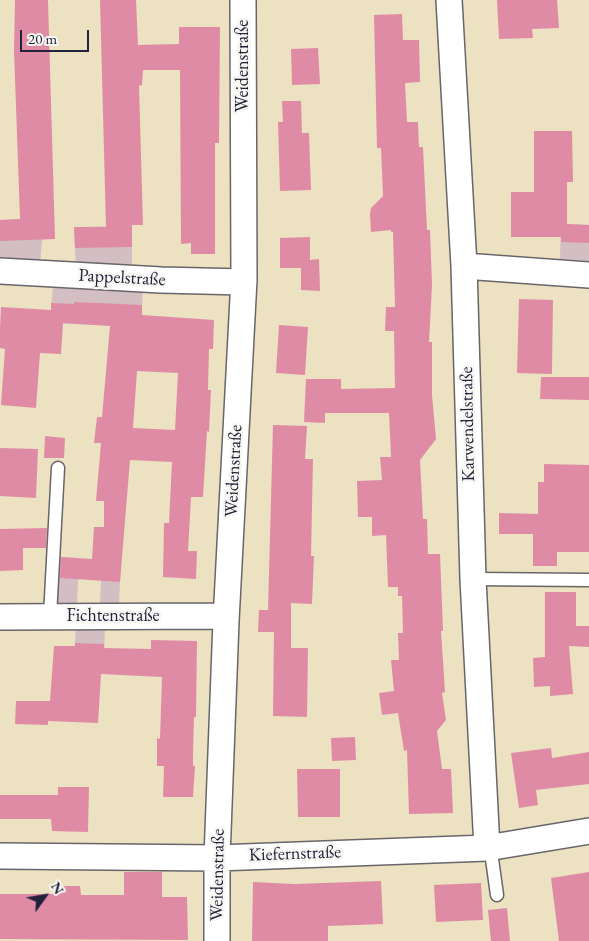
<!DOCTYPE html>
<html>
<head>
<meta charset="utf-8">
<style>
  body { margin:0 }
  #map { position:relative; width:589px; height:941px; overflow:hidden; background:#ece1c1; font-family:"EB Garamond",serif }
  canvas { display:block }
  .north { position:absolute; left:20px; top:871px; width:50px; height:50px; -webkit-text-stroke:4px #f6f6f2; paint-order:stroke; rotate:58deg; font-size:14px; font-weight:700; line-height:20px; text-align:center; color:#22223b }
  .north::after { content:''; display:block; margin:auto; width:18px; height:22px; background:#22223b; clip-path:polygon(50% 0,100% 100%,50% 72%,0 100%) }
  .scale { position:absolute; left:20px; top:30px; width:69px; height:22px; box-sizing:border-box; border:2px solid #22223b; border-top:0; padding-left:6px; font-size:15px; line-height:18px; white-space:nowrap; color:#22223b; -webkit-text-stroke:4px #f6f6f2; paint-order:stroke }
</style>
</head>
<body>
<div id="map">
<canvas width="589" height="941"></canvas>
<div class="north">N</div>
<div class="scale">20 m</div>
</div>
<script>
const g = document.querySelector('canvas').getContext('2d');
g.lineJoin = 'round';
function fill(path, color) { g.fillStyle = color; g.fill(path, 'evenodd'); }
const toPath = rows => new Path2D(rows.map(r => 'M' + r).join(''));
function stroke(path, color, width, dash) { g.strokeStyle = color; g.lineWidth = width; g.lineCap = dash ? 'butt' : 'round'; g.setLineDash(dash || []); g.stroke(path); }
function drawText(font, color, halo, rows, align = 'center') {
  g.font = font + ' "EB Garamond",serif'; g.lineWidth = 5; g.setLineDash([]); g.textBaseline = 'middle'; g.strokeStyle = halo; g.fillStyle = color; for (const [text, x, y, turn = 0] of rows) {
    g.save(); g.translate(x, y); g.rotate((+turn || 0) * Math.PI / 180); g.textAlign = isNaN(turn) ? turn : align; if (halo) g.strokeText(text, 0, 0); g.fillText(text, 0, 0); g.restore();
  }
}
const industrial = toPath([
  [42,219,42,240,40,265,0,262,0,220],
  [561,224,589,225,589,261,560,259],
  [132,226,132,269,76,268,74,227],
  [53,284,143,289,141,324,93,323,93,325,50,323],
  [60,557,79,558,77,604,57,603],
  [102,560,121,562,119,603,100,603],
  [76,624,105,624,104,663,74,661]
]);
const building = toPath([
  [15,0,48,0,55,239,0,241,0,220,20,219,14,50],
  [100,0,136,0,138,45,179,44,179,27,220,27,219,143,215,143,215,254,191,254,191,243,181,244,180,70,143,70,142,85,139,86,143,225,132,225,132,247,75,248,74,227,106,227],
  [497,0,557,0,559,28,532,29,533,38,499,39],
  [402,14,403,40,419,40,420,82,405,83,407,122,418,122,419,147,423,147,427,230,430,230,432,285,429,342,432,342,432,395,436,439,420,460,423,519,427,519,428,554,440,554,443,631,441,631,445,692,442,693,446,720,437,731,442,769,451,769,453,813,409,814,407,750,404,751,398,713,382,715,379,693,394,691,391,660,399,660,398,633,403,633,402,596,398,596,398,587,388,587,386,535,372,536,372,517,358,517,357,481,382,480,380,457,391,457,389,413,325,413,325,423,304,422,306,379,341,379,341,389,395,388,394,331,385,331,386,307,395,307,393,232,391,232,391,230,371,232,370,214,371,208,383,196,381,148,377,148,374,15],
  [318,48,320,84,292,85,291,49],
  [282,101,301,101,302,133,309,133,311,190,280,191,278,122,283,122],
  [534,131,572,131,573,182,567,182,567,224,589,225,589,243,561,242,561,237,511,237,511,192,534,192],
  [310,237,310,260,319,259,320,291,301,290,301,268,280,268,280,238],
  [519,299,553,300,552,374,517,373],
  [74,302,142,305,142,315,214,320,213,349,209,349,208,390,211,390,209,432,207,431,203,497,191,497,188,551,197,551,196,579,163,577,164,523,169,523,172,462,130,460,120,582,60,578,61,557,92,559,94,527,104,527,104,501,96,501,101,443,94,443,97,417,102,417,110,326,63,323,61,354,40,353,36,408,1,405,5,349,0,348,0,328,1,307,51,310,51,303,74,304],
  [137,371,178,373,175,430,133,428],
  [279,325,308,327,305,375,276,373],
  [541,377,589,377,589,400,540,399],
  [273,425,307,426,305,459,313,459,311,556,314,556,312,604,291,603,291,648,308,648,307,717,273,716,274,632,258,632,259,610,268,610],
  [45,436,65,438,64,458,44,458],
  [0,448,38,449,36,498,0,496],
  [544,464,589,465,589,552,557,552,557,566,533,566,533,534,499,534,499,513,538,514,538,482,544,482],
  [47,528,46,548,23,548,23,570,0,571,0,529],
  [545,592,576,592,576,626,589,626,589,647,569,646,573,694,550,696,550,686,534,687,533,658,545,657],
  [151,640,197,641,196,717,194,717,193,753,193,766,195,766,193,797,163,797,164,766,157,766,157,738,160,739,162,677,101,674,98,723,48,721,48,725,15,724,16,701,50,701,54,646,75,646,75,643,104,644,104,648,151,649],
  [355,737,356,760,332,761,331,738],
  [551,748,552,758,589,752,589,784,536,790,538,805,519,808,511,753],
  [297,769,340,769,340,817,298,817],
  [58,787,89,787,88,832,52,831,51,819,0,819,0,795,58,795],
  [124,872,162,872,162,897,187,897,188,940,0,939,0,894,60,894,59,886,80,886,81,895,124,895],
  [589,872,589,941,559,941,551,878],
  [381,881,383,924,328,926,328,941,252,941,253,882,294,884],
  [481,883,483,920,436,922,434,885],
  [507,908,510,941,491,941,488,910]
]);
const lane = toPath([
  [473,579,589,580],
  [50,616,58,468],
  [487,848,492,859,497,895]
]);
const street = toPath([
  [449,0,464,266,473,579,487,848],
  [464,266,589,275],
  [0,271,161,280,244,282],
  [0,617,226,616],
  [0,856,217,858,487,848,589,831],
  [217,941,217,858,226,621,244,279,243,0]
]);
const streetNames = [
  ["Weidenstraße",243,66,-90],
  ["Pappelstraße",122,278,3],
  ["Karwendelstraße",468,424,-91],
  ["Weidenstraße",234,471,-87],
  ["Fichtenstraße",113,616],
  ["Kiefernstraße",295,854,-2],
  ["Weidenstraße",218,875,-89]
];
fill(industrial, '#d2bec3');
fill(building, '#e08ba6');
stroke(lane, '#69656a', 15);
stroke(street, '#69656a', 28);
stroke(lane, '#fff', 12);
stroke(street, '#fff', 25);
drawText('18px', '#22223b', '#f6f6f2', streetNames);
</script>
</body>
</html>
